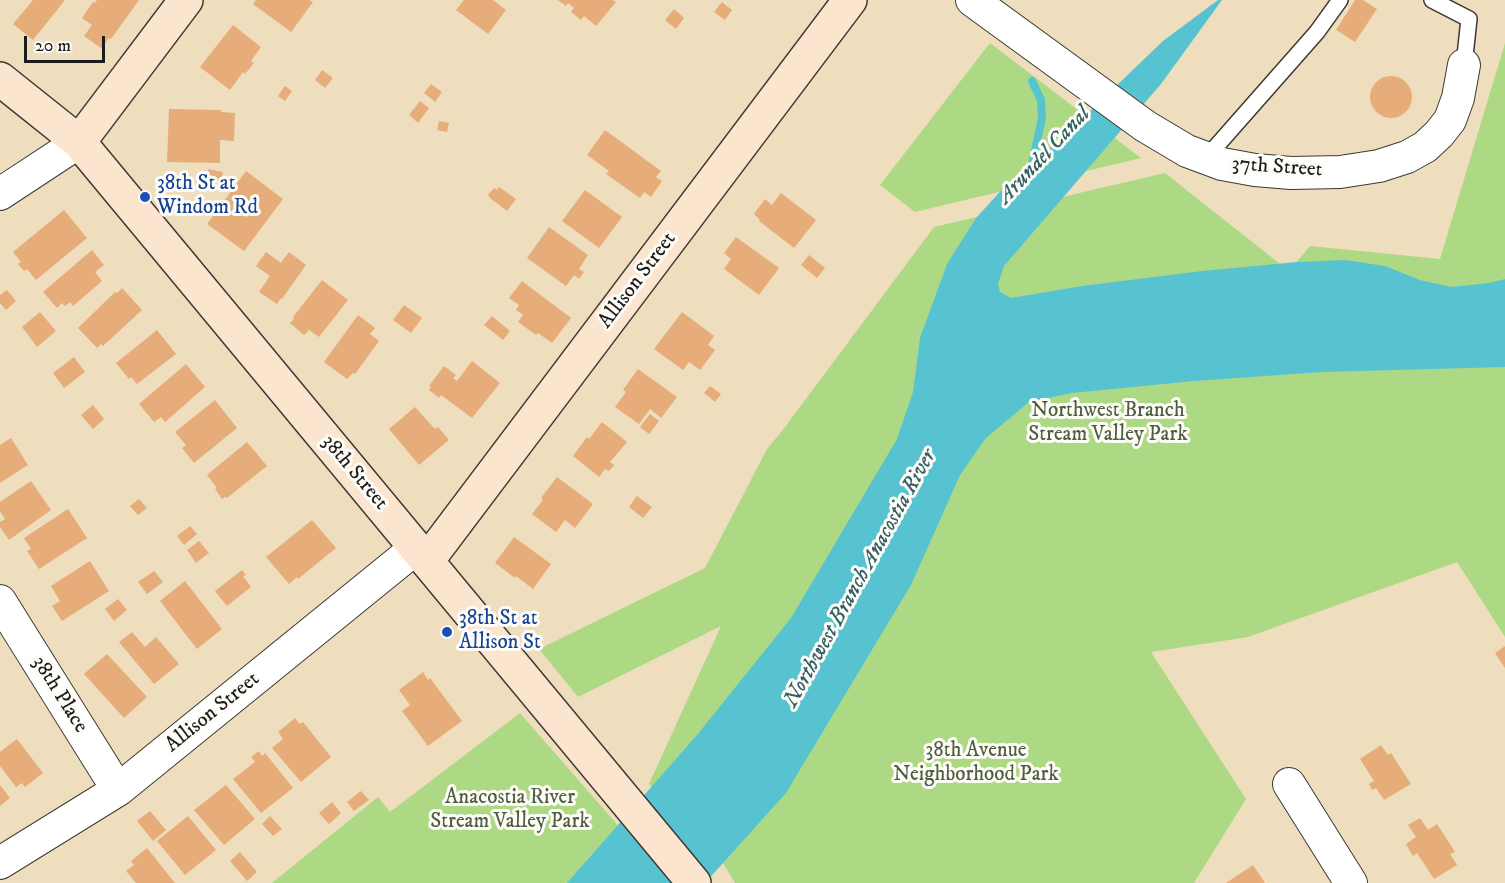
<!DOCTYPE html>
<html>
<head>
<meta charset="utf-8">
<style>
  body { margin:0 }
  #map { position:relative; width:1505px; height:883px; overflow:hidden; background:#eedebd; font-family:"IM FELL DW Pica",serif }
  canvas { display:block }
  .scale { position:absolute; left:24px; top:36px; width:81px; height:27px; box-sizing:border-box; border:3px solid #1c1c1c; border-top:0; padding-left:8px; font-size:18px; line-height:21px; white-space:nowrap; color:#1c1c1c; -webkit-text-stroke:4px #fdfcf7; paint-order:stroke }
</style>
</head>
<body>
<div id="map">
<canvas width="1505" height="883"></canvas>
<div class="scale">20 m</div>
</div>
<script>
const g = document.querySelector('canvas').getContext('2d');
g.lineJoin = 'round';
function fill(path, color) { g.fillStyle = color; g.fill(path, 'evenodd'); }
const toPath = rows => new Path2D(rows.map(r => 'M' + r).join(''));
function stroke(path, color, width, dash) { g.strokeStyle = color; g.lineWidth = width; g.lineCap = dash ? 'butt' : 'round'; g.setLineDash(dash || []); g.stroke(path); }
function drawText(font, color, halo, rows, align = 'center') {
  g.font = font + ' "IM FELL DW Pica",serif'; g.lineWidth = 6; g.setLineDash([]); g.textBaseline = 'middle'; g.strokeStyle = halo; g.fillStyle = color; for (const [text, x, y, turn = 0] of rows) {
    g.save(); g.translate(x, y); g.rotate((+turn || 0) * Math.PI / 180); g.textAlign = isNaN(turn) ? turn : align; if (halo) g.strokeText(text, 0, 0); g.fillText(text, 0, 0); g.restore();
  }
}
const green = toPath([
  [990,43,1141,158,915,212,880,185],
  [1505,43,1505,637,1457,562,1248,637,1151,652,1246,799,1194,883,735,883,712,845,649,784,721,626,578,697,539,649,705,568,767,449,782,431,934,227,1165,173,1289,271,1310,246,1440,259],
  [520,713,668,883,272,883,378,797,390,812]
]);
const water = toPath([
  [1218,0,1222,0,1161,84,1004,266,998,284,1000,292,1011,298,1082,286,1202,271,1297,262,1345,260,1385,266,1420,280,1451,287,1489,283,1505,279,1505,367,1322,372,1194,381,1072,393,1029,402,986,438,960,475,911,585,786,793,705,883,567,883,697,735,791,618,897,439,913,392,920,338,947,264,976,218,1009,182,1063,137,1163,41]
]);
const stream = toPath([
  [1030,173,1042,118,1041,100,1032,81]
]);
const building = toPath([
  [33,0,65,0,33,40,13,24],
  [97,0,139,0,111,39,109,38,101,48,84,36,92,25,82,18,93,2,95,3],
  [256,0,309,0,313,2,291,32,253,4],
  [464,0,493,0,506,10,488,34,456,10],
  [558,0,613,0,616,2,596,26,584,16,581,20,571,12,574,8,568,3,566,6],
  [1355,0,1363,0,1377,9,1355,42,1336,30],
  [722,2,732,10,725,20,714,12],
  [674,9,684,18,676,29,665,20],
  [233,25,261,47,251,61,254,63,245,74,243,72,230,90,200,67],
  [322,70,333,78,325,88,315,80],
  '1370 97a21 21 0 1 1 42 0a21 21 0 1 1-42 0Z',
  [431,84,442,92,435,102,424,93],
  [285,86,292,91,285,101,278,96],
  [420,101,429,108,418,123,409,115],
  [169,109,221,110,221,112,235,113,234,141,220,140,220,163,167,162],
  [439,121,449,123,447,132,437,130],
  [605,130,661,171,656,177,662,181,651,197,644,192,640,198,606,174,609,171,587,155],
  [208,169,223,172,221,182,206,178],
  [246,171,283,199,244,251,207,224],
  [499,187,516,199,507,211,490,198,488,195,494,188,497,190],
  [585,190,622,217,599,248,562,221],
  [781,193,816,220,794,248,759,221,760,220,754,214,765,199,772,205],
  [64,210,87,238,36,280,27,269,24,271,18,264,21,262,13,252],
  [549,227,588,255,579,269,584,272,579,279,574,275,566,286,527,258],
  [736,237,779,268,759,295,724,269,731,259,724,253],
  [92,250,104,265,95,272,102,281,73,306,70,302,65,306,62,303,57,308,43,292],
  [266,252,281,263,289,252,306,265,282,299,281,298,277,304,259,292,270,276,256,266],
  [809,255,825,268,817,278,801,265],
  [322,280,348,300,319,337,309,330,304,335,290,323,294,319,293,317],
  [522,281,571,318,552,343,538,333,536,335,518,322,523,315,516,310,519,305,509,298],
  [122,288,142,310,103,346,101,344,97,348,78,328,115,292,117,293],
  [7,290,16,301,6,310,0,303,0,295],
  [404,305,422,318,411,333,393,320],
  [40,312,56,331,37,347,22,327],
  [682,312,714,336,708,345,715,350,700,370,689,362,683,370,654,349],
  [358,315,375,328,370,334,379,341,355,374,353,373,347,379,324,362],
  [492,316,510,331,503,340,484,325],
  [157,330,176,354,137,384,131,377,129,379,116,363],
  [74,357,85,372,64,388,53,373],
  [472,361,500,383,472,418,441,395,439,398,429,390,431,387,429,386,444,366,456,375,453,378,457,381],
  [186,364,205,387,165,422,161,417,154,422,139,404],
  [638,369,677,397,661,418,650,409,639,424,615,407,626,392,623,390],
  [710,386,721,394,715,402,704,393],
  [215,400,237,428,194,463,182,448,186,445,175,432],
  [93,405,104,419,93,429,81,415],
  [415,407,435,429,438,427,449,440,419,465,389,429],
  [650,414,659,421,649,434,640,427],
  [602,422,627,442,610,462,614,465,609,471,605,469,599,477,573,456,587,437,589,439],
  [11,438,28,465,0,483,0,445],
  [247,442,267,466,227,498,225,497,222,499,215,489,217,488,207,475],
  [557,477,593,504,575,528,565,520,556,532,532,514,543,500,541,498],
  [31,481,51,510,9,540,0,527,0,522,5,519,0,511,0,502],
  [637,496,652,507,643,518,629,507],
  [139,499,147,508,138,515,130,506],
  [68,509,87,538,39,569,27,551,31,549,24,538],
  [312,520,336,548,298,579,297,577,289,584,266,557],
  [190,526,197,534,184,545,177,536],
  [514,537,551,564,533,589,516,576,515,578,495,563],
  [199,541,209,553,196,563,187,550],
  [90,561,109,591,62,621,52,606,60,601,51,586],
  [242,570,246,575,243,576,251,587,227,606,215,591],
  [154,571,163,582,147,594,138,582],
  [185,581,222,629,197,649,160,601],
  [118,599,127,610,114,621,105,609],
  [132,632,145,647,156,637,179,664,154,684,119,642],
  [1505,646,1505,668,1495,653],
  [107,654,147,697,124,718,84,674],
  [423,672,428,680,430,678,462,721,428,746,402,711,410,705,399,690],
  [295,718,300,724,303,722,331,757,301,782,272,748,283,739,278,732],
  [17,739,43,773,25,787,22,783,16,787,0,766,0,752],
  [1381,745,1388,755,1391,753,1411,784,1384,800,1376,788,1372,790,1369,784,1374,781,1360,759],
  [259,751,262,756,265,753,293,788,261,813,233,779,255,762,251,757],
  [0,785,10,798,0,806],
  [226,785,255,819,224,845,194,810],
  [361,791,369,800,354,811,347,802],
  [332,802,341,813,329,824,319,813],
  [150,811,166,830,153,841,137,821],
  [188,816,216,850,185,875,157,841],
  [270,816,282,829,273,836,262,824],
  [1420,818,1428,830,1437,824,1455,852,1450,854,1457,865,1434,879,1417,853,1413,856,1406,844,1416,837,1408,825],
  [147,848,175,883,136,883,126,871,134,865,131,861],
  [240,852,257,872,247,881,230,861],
  [1253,865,1265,883,1226,883]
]);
const lane = toPath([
  [1432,0,1469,19,1464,65],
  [1206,158,1317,32,1340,0]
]);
const street = toPath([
  [972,0,1145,126,1187,151,1222,164,1255,170,1291,173,1340,172,1379,166,1407,157,1425,147,1439,134,1450,120,1458,98,1464,65],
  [0,194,79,142],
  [0,601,118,790],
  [1289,784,1351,883],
  [0,863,118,790,416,548]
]);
const secondary = toPath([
  [0,79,79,142,694,883],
  [79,142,186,0],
  [427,561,850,0]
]);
const markers = [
  [145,197,6,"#1a4fb4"],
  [447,632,6,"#1a4fb4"]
];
const streetNames = [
  ["37th Street",1277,168,4],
  ["Allison Street",638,281,-53],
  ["38th Street",354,473,50],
  ["38th Place",59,695,58],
  ["Allison Street",213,713,-39]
];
const transitNames = [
  ["38th St at",157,185],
  ["Windom Rd",157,209],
  ["38th St at",459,620],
  ["Allison St",459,644]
];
const parkNames = [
  ["Northwest Branch",1108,412],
  ["Stream Valley Park",1108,436],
  ["38th Avenue",976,752],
  ["Neighborhood Park",976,776],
  ["Anacostia River",510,799],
  ["Stream Valley Park",510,823]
];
const waterNames = [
  ["Arundel Canal",1045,156,-47],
  ["Northwest Branch Anacostia River",861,579,-61]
];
fill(green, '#add985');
fill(water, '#57c3d1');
stroke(stream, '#57c3d1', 8);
fill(building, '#e6ac7a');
stroke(lane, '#3c3934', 18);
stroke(street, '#3c3934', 34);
stroke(secondary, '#3c3934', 36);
stroke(lane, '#fff', 15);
stroke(street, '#fff', 32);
stroke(secondary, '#fce5cf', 33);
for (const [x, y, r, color] of markers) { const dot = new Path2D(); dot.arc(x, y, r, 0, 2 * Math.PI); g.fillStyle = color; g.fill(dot); stroke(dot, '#fdfcf7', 2); }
drawText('21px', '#1c1c1c', '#fdfcf7', streetNames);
drawText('21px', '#164399', '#fdfcf7', transitNames, 'left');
drawText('21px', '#4f5e41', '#fdfcf7', parkNames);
drawText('italic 22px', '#345f64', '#fdfcf7', waterNames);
</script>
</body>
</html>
